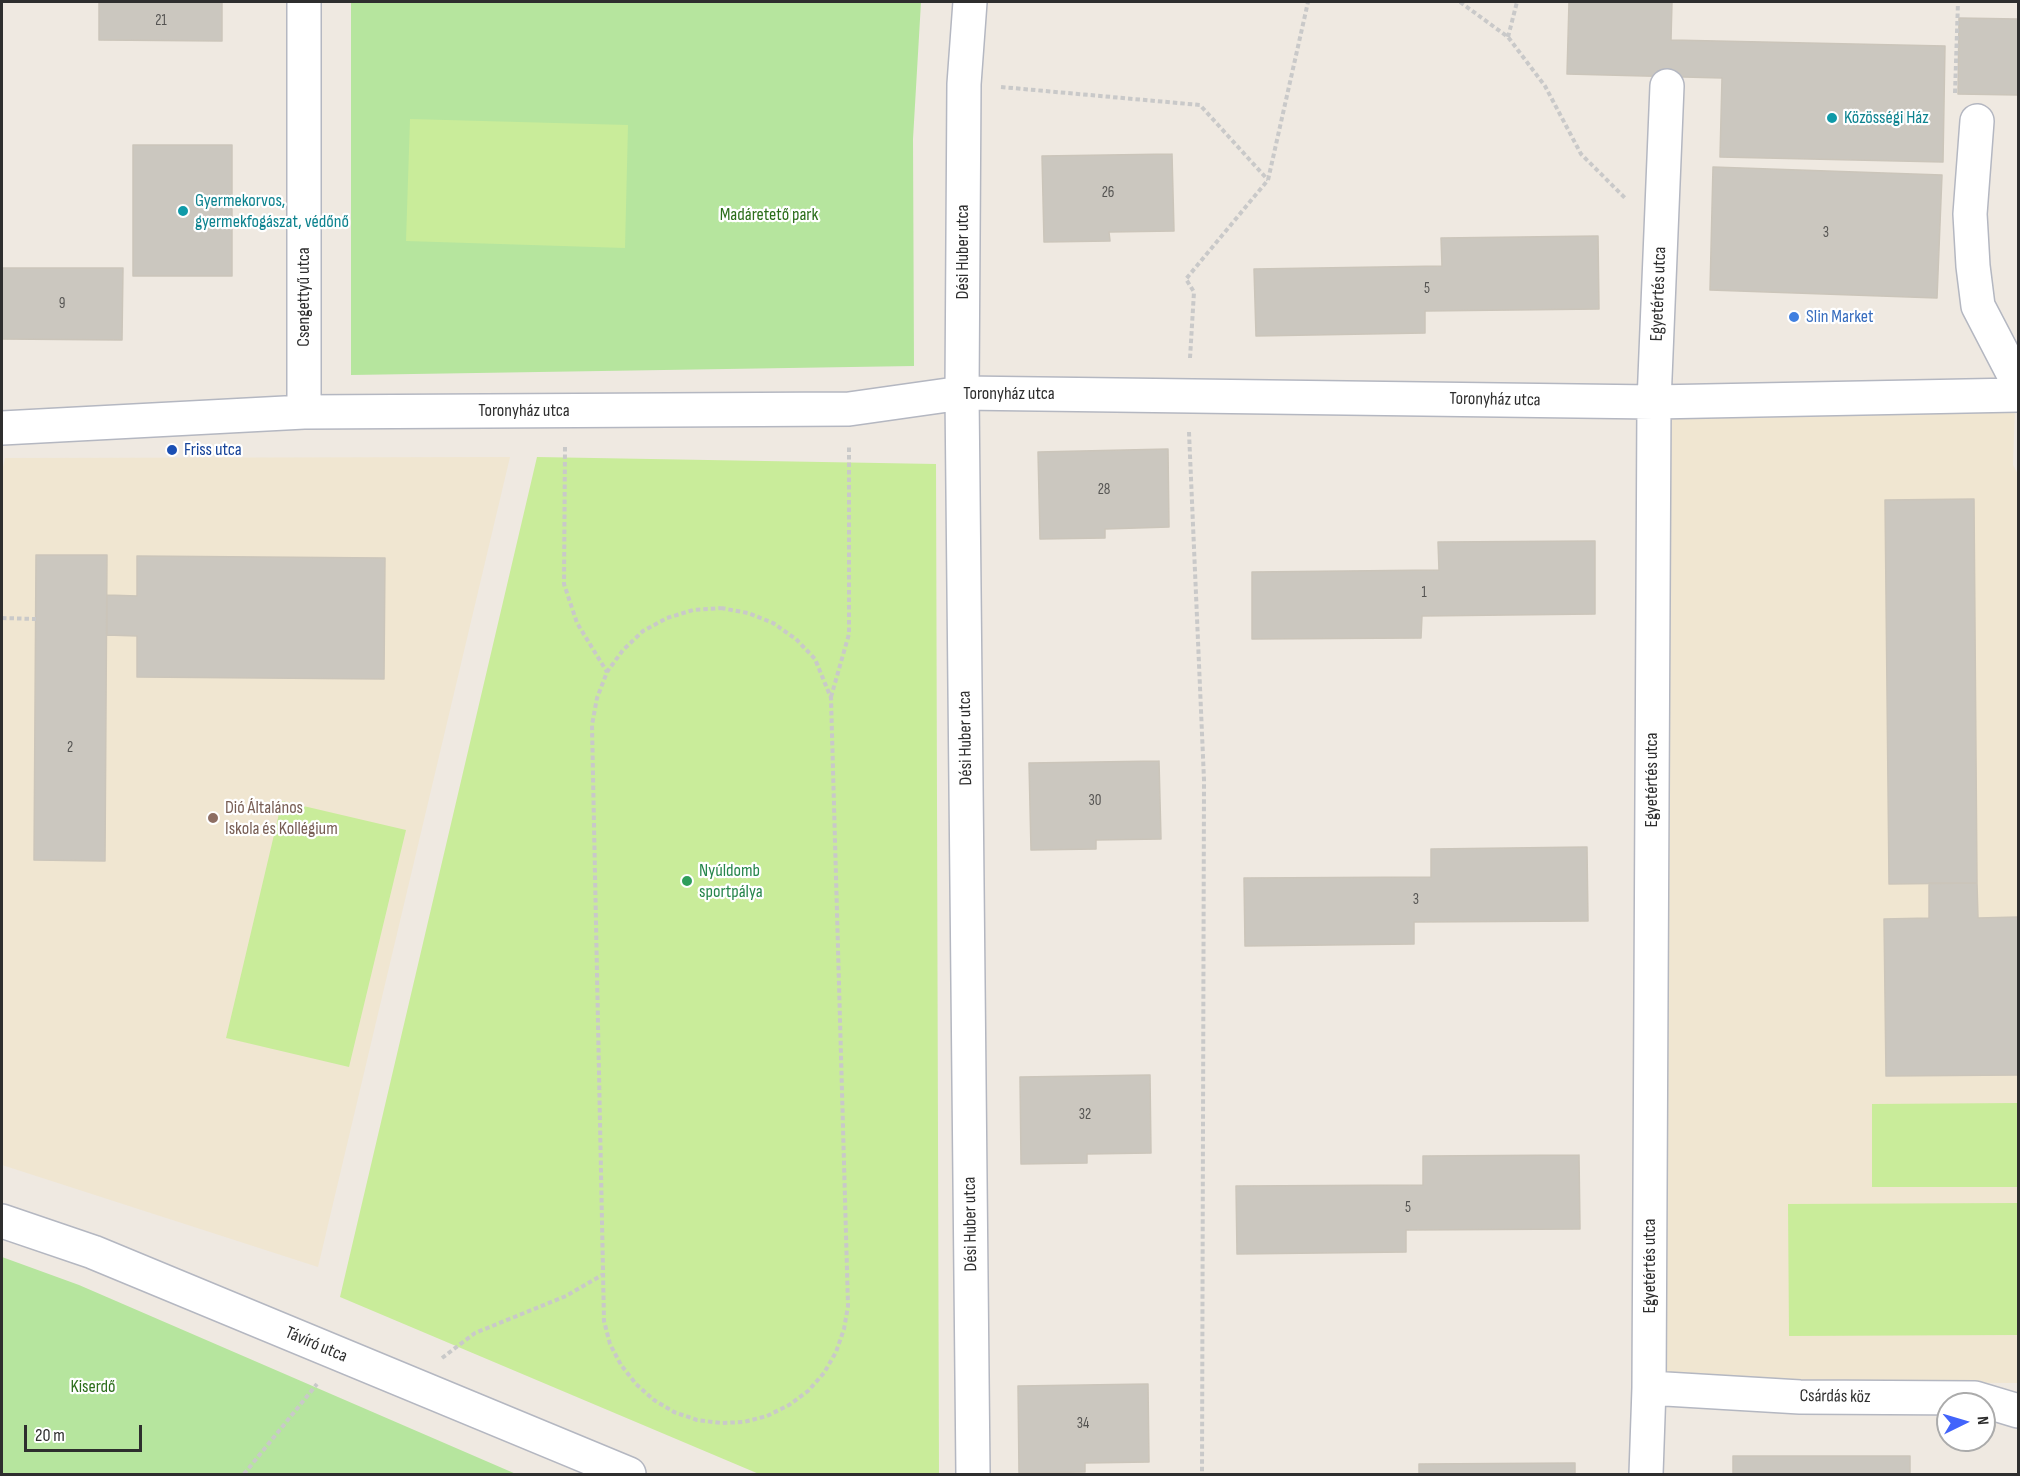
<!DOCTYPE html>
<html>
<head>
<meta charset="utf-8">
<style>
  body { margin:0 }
  #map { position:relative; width:2020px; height:1476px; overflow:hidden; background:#efe9e1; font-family:"Sofia Sans Condensed",sans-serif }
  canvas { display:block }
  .frame { position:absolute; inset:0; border:3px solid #2e2e2e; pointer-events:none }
  .north { position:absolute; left:1936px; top:1392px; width:60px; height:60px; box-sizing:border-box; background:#fff; border:2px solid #ababab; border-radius:50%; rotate:85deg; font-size:16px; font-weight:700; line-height:24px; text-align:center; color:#2e2e2e }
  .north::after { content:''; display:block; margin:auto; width:21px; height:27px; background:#4264fb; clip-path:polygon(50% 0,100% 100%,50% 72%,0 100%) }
  .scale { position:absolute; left:24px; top:1425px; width:118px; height:27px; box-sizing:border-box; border:3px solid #2e2e2e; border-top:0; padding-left:8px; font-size:18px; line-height:21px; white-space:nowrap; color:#2e2e2e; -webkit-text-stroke:4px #fff; paint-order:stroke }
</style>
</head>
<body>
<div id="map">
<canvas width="2020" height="1476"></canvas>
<div class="frame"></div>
<div class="north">N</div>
<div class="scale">20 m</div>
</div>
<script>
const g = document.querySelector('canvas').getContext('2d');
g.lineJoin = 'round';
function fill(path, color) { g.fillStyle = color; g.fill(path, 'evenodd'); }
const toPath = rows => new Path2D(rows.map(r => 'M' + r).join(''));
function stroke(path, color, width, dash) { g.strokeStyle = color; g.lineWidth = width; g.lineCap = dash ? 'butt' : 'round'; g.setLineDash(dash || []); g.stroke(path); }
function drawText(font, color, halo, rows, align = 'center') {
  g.font = font + ' "Sofia Sans Condensed",sans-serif'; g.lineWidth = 4.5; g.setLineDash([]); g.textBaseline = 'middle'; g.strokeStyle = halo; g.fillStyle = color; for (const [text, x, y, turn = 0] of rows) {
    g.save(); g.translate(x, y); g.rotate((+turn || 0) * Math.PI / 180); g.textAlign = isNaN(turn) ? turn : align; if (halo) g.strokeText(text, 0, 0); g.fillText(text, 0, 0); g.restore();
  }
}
const education = toPath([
  [2015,407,2013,465,2018,474,2018,1383,1660,1381,1665,415],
  [510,457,318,1267,2,1165,2,472,5,458]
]);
const green = toPath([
  [351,2,921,2,913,139,914,366,351,375],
  [2,1257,79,1285,516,1474,2,1474]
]);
const pitch = toPath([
  [410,119,628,125,625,248,406,241],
  [537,457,936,464,939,1474,759,1474,340,1297],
  [282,801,406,830,349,1067,226,1038],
  [2018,1103,2018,1187,1872,1187,1872,1104],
  [2018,1203,2018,1335,1789,1336,1788,1204]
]);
const building = toPath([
  [99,2,222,2,222,41,99,40,99,2],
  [1569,2,1672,2,1671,40,1945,46,1943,162,1720,157,1722,78,1567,74,1569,2],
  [1959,18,2018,19,2018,95,1958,94,1959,18],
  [133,145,232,145,232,276,133,276,133,145],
  [1172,154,1174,231,1109,232,1110,241,1044,242,1042,156,1172,154],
  [1713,167,1942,175,1937,298,1710,290,1713,167],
  [1598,236,1599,309,1425,311,1425,333,1256,336,1254,269,1442,266,1441,238,1598,236],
  [2,268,123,268,122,340,2,339,2,268],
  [1168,449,1169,527,1105,529,1105,538,1040,539,1038,452,1168,449],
  [1974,499,1977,883,1889,884,1885,500,1974,499],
  [1595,541,1595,614,1422,616,1421,638,1252,639,1252,572,1439,570,1438,542,1595,541],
  [36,555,107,555,105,861,34,860,36,555],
  [137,556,385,558,384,679,137,677,137,636,107,635,107,595,137,596,137,556],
  [1159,761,1161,839,1096,840,1096,849,1031,850,1029,763,1159,761],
  [1587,847,1588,921,1414,922,1414,944,1245,946,1244,878,1431,877,1431,849,1587,847],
  [1929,883,1977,883,1978,918,2018,917,2018,1075,1886,1076,1884,919,1929,918,1929,883],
  [1150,1075,1151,1153,1087,1154,1087,1163,1021,1164,1020,1077,1150,1075],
  [1579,1155,1580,1229,1406,1230,1406,1252,1237,1254,1236,1186,1423,1185,1423,1156,1579,1155],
  [1148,1384,1149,1462,1085,1463,1085,1472,1019,1473,1018,1386,1148,1384],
  [1733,1456,1910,1456,1910,1474,1733,1474,1733,1456],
  [1575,1463,1575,1474,1419,1474,1419,1464,1575,1463]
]);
const path = toPath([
  [1460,2,1508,37,1545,86,1581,154,1625,198],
  [1508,37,1517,2],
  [1001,87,1200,105,1268,180],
  [1955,93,1958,2],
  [1190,358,1194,292,1186,279,1268,180,1308,2],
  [1189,432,1204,780,1202,1474],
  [565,447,564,584,577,623,607,672],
  [721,608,748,613,773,623,796,639,815,659,831,698,848,1306,844,1329,836,1352,824,1373,808,1391,789,1405,767,1416,744,1422,721,1423,697,1420,674,1412,654,1400,636,1384,621,1365,610,1344,604,1321,592,725,597,698,607,672,623,650,643,631,667,618,693,610,721,608],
  [2,618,36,619],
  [831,697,849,634,849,446],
  [442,1358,475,1333,566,1296,602,1275],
  [244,1474,317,1384]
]);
const minor = toPath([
  [970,2,964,84,962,393,973,1474],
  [1977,121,1970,214,1973,266,1978,306,2018,383],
  [304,412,304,2],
  [2,428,304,412,849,409,962,393,1654,402,2018,395],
  [2,1221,93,1252,629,1474],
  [1649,1388,1800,1397,1975,1398,2018,1411],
  [1646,1474,1649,1388,1654,402,1667,86]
]);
const markers = [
  [1832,118,6,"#0f9aa8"],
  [183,211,6,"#0f9aa8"],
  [1794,317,6,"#3f7fe0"],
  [172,450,6,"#1a4fb4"],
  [213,818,6,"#8d6e63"],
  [687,881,6,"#2e9e5b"]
];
const numberNames = [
  ["21",161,21],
  ["26",1108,193],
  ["3",1826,233],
  ["5",1427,289],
  ["9",62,304],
  ["28",1104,490],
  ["1",1424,593],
  ["2",70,748],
  ["30",1095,801],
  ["3",1416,900],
  ["32",1085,1115],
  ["5",1408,1208],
  ["34",1083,1424]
];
const cultureNames = [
  ["Közösségi Ház",1844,118],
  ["Gyermekorvos,",195,201],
  ["gyermekfogászat, védőnő",195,222]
];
const parkNames = [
  ["Madáretető park",769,215],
  ["Kiserdő",93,1387]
];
const streetNames = [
  ["Dési Huber utca",963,252,-90],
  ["Egyetértés utca",1659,294,-88],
  ["Csengettyű utca",304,297,-90],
  ["Toronyház utca",1009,394],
  ["Toronyház utca",1495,400,1],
  ["Toronyház utca",524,411],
  ["Dési Huber utca",966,738,-91],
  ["Egyetértés utca",1652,780,-90],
  ["Dési Huber utca",971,1224,-91],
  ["Egyetértés utca",1650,1266,-90],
  ["Távíró utca",316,1345,23],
  ["Csárdás köz",1835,1397,1]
];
const shopNames = [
  ["Slin Market",1806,317]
];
const transitNames = [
  ["Friss utca",184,450]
];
const educationNames = [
  ["Dió Általános",225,808],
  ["Iskola és Kollégium",225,829]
];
const leisureNames = [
  ["Nyúldomb",699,871],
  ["sportpálya",699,892]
];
fill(education, '#f0e6d1');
fill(green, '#b6e59e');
fill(pitch, '#c9ec9a');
fill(building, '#cbc7bf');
stroke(building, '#cbc5ba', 1.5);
stroke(minor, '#b4b7c1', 36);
stroke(path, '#c9c9c9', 4, [4.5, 3]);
stroke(minor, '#fff', 33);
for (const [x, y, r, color] of markers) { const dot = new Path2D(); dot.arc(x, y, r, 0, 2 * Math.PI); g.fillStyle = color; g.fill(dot); stroke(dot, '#fff', 2); }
drawText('15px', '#555452', null, numberNames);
drawText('18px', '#0d838f', '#fff', cultureNames, 'left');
drawText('18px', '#2c6e1b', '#fff', parkNames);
drawText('18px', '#2e2e2e', '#fff', streetNames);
drawText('18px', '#366cbe', '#fff', shopNames, 'left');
drawText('18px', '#164399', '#fff', transitNames, 'left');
drawText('18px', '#785e54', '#fff', educationNames, 'left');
drawText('18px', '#27864d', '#fff', leisureNames, 'left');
</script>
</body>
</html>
